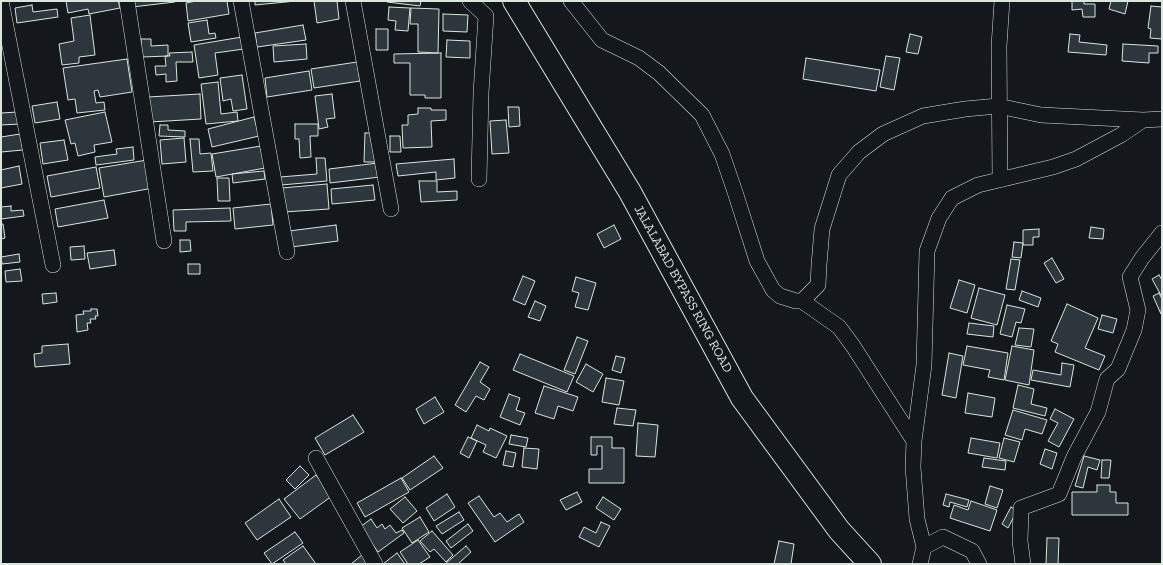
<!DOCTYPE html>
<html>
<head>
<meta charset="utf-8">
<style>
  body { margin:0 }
  #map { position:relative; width:1163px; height:565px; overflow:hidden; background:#14181c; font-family:"Zilla Slab",serif }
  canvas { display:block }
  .frame { position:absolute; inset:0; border:2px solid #d8e6dc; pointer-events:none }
</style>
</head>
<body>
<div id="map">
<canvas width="1163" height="565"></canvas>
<div class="frame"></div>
</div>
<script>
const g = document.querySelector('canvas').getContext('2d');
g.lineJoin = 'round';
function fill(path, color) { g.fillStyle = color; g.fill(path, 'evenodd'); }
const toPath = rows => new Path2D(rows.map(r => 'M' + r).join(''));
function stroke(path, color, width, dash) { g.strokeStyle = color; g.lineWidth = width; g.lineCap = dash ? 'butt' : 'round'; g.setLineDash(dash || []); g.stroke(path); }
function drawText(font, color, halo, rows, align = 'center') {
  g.font = font + ' "Zilla Slab",serif'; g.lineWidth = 3; g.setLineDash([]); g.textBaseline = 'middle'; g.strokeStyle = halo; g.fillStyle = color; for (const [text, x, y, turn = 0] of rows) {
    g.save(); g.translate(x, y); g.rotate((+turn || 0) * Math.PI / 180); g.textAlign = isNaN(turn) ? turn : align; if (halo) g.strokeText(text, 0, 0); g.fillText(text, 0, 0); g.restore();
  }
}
const building = toPath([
  [66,1,118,1,120,8,89,14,88,9,68,13,66,1],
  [131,1,175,1,175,2,132,7,131,1],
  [196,1,227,1,229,14,188,21,186,3,196,1],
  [255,1,296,1,255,5,255,1],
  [314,1,337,1,339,19,317,23,314,1],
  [387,1,421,1,420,6,387,2,387,1],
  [1072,1,1084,1,1084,4,1095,4,1095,17,1083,17,1082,9,1072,10,1072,1],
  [1111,1,1128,1,1125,14,1109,9,1111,1],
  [32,5,33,12,57,9,58,17,17,23,15,8,32,5],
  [1151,6,1162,7,1162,39,1150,38,1151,29,1148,28,1151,6],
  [389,7,410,8,408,31,395,30,396,21,388,20,389,7],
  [411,8,439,9,438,53,418,52,418,24,410,24,411,8],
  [443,14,468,15,467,32,443,31,443,14],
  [90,15,95,55,79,57,79,63,62,65,59,44,74,41,71,18,90,15],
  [207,20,209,34,215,33,216,38,191,42,188,23,207,20],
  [303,25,306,40,257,47,255,33,303,25],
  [376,29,388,29,388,50,376,50,376,29],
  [910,34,922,37,918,54,906,52,910,34],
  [1070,34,1080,35,1079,42,1107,45,1106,55,1068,52,1070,34],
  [242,37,244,49,215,53,218,75,199,78,194,45,242,37],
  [141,39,151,39,151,46,168,45,168,56,142,57,141,39],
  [447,40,470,41,470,58,446,57,447,40],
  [306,44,307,59,274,62,273,46,306,44],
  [1123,44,1158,46,1158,53,1149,53,1149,63,1122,61,1123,44],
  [192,52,193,62,176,62,177,81,166,82,166,74,156,75,155,66,166,66,165,56,170,56,169,53,192,52],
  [441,53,441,98,425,98,425,95,410,95,410,63,394,63,394,54,441,53],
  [886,56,900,58,894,90,880,87,886,56],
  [806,58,880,70,876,91,803,79,806,58],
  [127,59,132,92,100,97,98,90,94,91,96,103,104,102,105,110,77,113,75,99,68,100,63,68,127,59],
  [357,62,360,81,314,88,311,69,357,62],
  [309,71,312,90,267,97,265,78,309,71],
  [242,75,247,109,233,111,231,99,223,101,220,78,242,75],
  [218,82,221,114,237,112,238,121,206,124,201,84,218,82],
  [200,94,201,119,150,122,148,97,200,94],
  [332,94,335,118,326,119,328,127,319,129,315,96,332,94],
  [57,102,60,119,35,123,32,106,57,102],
  [508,107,519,107,520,126,509,127,508,107],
  [418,108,431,108,431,110,446,110,446,120,431,121,432,147,403,148,402,125,408,125,408,115,418,114,418,108],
  [18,112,20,124,1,125,1,113,18,112],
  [105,112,112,142,94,145,95,152,78,156,75,143,71,144,65,120,105,112],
  [254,117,259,136,212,147,208,129,254,117],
  [506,120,509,153,492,154,490,121,506,120],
  [295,124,318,124,318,136,310,136,311,157,300,158,299,139,295,139,295,124],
  [160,125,168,125,168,130,185,131,185,137,159,136,160,125],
  [365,133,376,133,375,162,364,162,365,133],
  [20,134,23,150,1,152,1,137,20,134],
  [390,136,400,136,401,152,390,152,390,136],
  [184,138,186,162,162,164,160,140,184,138],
  [190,139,199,139,200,154,211,153,213,171,193,172,190,139],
  [64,140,68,160,43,164,40,143,64,140],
  [261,146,265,168,216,177,212,154,261,146],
  [133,147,134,160,96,165,95,157,117,154,116,149,133,147],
  [316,158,325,158,327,181,281,185,280,177,317,174,316,158],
  [454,159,455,178,436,180,436,172,398,176,396,164,454,159],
  [147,160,153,188,104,197,99,168,147,160],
  [378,163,380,177,330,183,329,169,378,163],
  [19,166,22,184,1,188,1,170,19,166],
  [96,167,100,188,51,197,47,176,96,167],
  [264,171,265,179,233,183,232,174,264,171],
  [217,178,229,178,230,201,218,201,217,178],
  [419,181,437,181,437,192,457,191,457,200,421,202,419,181],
  [327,184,329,209,284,212,282,188,327,184],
  [373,185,375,200,332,204,331,189,373,185],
  [104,200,108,218,58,227,55,209,104,200],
  [271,204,273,225,235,229,233,208,271,204],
  [11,206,11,211,23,210,24,216,1,219,1,207,11,206],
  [230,208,231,221,186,222,186,231,174,231,173,210,230,208],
  [1,224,3,224,5,238,1,239,1,224],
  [336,225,338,241,291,247,289,231,336,225],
  [614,225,621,239,604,248,597,234,614,225],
  [1091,227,1104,229,1103,239,1089,238,1091,227],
  [1039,229,1039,237,1033,237,1033,245,1023,245,1023,230,1039,229],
  [180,240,190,240,191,251,180,252,180,240],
  [1014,242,1023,243,1021,258,1012,257,1014,242],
  [84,246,85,259,71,260,70,247,84,246],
  [114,250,116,265,90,269,87,253,114,250],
  [19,254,20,262,2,264,1,257,19,254],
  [1052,258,1064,279,1056,283,1044,263,1052,258],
  [1011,259,1020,260,1015,290,1006,289,1011,259],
  [188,264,200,264,200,274,188,274,188,264],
  [20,269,22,281,6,282,5,271,20,269],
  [1159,275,1162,280,1162,297,1152,279,1159,275],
  [523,276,535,281,525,305,513,300,523,276],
  [576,277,596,283,588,310,575,307,579,293,572,291,576,277],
  [959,280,975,285,967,313,950,308,959,280],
  [979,288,1005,295,997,325,971,318,979,288],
  [1022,291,1041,298,1038,307,1019,300,1022,291],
  [56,293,57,302,43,304,42,294,56,293],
  [1159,293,1162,299,1161,314,1153,296,1159,293],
  [535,301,546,306,540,321,528,317,535,301],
  [1067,304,1098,318,1085,348,1105,356,1099,370,1055,352,1058,344,1051,341,1067,304],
  [1007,305,1025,309,1021,323,1016,322,1012,337,1000,334,1007,305],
  [91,309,97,309,98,316,95,316,96,319,90,319,91,323,87,323,88,330,77,332,76,315,84,314,83,311,91,311,91,309],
  [1102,315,1117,319,1113,333,1098,329,1102,315],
  [969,323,994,326,993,337,967,334,969,323],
  [1019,328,1034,329,1031,347,1015,345,1019,328],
  [577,337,588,341,575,374,564,370,577,337],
  [68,344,70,364,35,367,34,354,42,353,42,346,68,344],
  [967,346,1008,353,1004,380,988,377,990,370,963,365,967,346],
  [1012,346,1034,350,1029,385,1005,380,1012,346],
  [949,353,963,356,956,398,942,395,949,353],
  [520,354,574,376,567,392,513,370,520,354],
  [616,356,625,358,621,373,612,370,616,356],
  [480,362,489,367,480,382,490,389,484,400,476,396,466,412,455,405,480,362],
  [1062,363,1074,365,1070,387,1031,380,1033,370,1061,375,1062,363],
  [586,364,603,374,593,392,576,382,586,364],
  [606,378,624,381,619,405,602,402,606,378],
  [1018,385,1034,389,1031,404,1047,408,1045,416,1013,408,1018,385],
  [544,386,578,397,573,411,558,406,554,419,535,413,544,386],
  [968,393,995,398,992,417,965,413,968,393],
  [509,394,520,398,516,410,525,413,520,425,500,417,509,394],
  [435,397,444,412,424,424,416,409,435,397],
  [617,408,636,410,633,426,614,424,617,408],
  [1055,409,1074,419,1059,447,1048,441,1058,423,1050,419,1055,409],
  [1013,410,1047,420,1042,434,1025,429,1022,440,1005,435,1013,410],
  [353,415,364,432,325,455,315,438,353,415],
  [638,423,658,425,655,457,636,456,638,423],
  [477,425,489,431,490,428,507,436,496,458,483,452,486,445,471,438,477,425],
  [511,435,528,438,526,447,509,444,511,435],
  [468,437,477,441,469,458,460,453,468,437],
  [591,437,612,437,612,448,624,448,624,483,589,483,589,469,602,469,602,446,597,446,597,455,591,455,591,437],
  [971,438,1000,443,997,458,968,453,971,438],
  [1004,438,1020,442,1014,462,999,458,1004,438],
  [524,448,539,449,537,469,522,467,524,448],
  [1045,449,1057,453,1052,469,1040,464,1045,449],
  [506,451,516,453,513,467,503,465,506,451],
  [434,456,443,468,410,490,402,478,434,456],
  [1084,456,1100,460,1097,470,1088,467,1083,488,1075,486,1084,456],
  [984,458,1006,461,1005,470,982,467,984,458],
  [1102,460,1111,460,1109,478,1101,478,1102,460],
  [300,466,309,475,295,489,286,480,300,466],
  [316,475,332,496,300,519,284,499,316,475],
  [401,478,409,492,365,517,357,503,401,478],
  [1097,485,1110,485,1110,492,1116,492,1116,503,1128,503,1128,515,1072,515,1072,492,1097,492,1097,485],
  [990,486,1003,490,997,508,985,504,990,486],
  [577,492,582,502,566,510,560,500,577,492],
  [447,494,455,507,434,521,426,508,447,494],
  [946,494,969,500,967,507,950,502,949,507,943,505,946,494],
  [479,496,494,517,500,513,507,522,519,514,524,522,495,542,468,503,479,496],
  [405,497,417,511,403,523,390,509,405,497],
  [603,497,621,509,614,520,596,508,603,497],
  [279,499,291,517,257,540,245,523,279,499],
  [971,501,997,510,990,531,950,518,954,505,968,510,971,501],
  [1011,507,1017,511,1008,528,1002,524,1011,507],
  [459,512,464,520,442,534,436,526,459,512],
  [420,517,429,532,412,543,402,528,420,517],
  [371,519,377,528,382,524,385,529,390,525,396,533,402,530,404,533,378,552,360,527,371,519],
  [601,522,610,526,599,547,579,537,584,527,596,533,601,522],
  [468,524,473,531,451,548,446,541,468,524],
  [432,531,453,555,446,562,434,549,430,552,420,541,432,531],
  [295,532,303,543,272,564,264,553,295,532],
  [1047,538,1059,538,1058,564,1046,564,1047,538],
  [418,540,430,557,419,564,408,564,400,552,418,540],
  [779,541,794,544,791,564,774,564,779,541],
  [303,546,316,564,286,564,283,560,303,546],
  [466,546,471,552,458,564,445,564,466,546],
  [397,553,405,564,383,564,397,553],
  [362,555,369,564,351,564,362,555]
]);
const minor = toPath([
  [1,1,53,265],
  [127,1,164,241],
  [241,1,287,252],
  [353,1,391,209],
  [470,1,486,16,481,93,479,179],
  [571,1,602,40,639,58,659,73,702,115,722,154,735,192,757,261,773,290,780,296,796,301,802,301,839,327,853,346,914,441],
  [1000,180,999,46,1002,1],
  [802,301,818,285,819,265,822,229,839,175,859,152,883,134,923,116,965,109,998,106,1041,115,1143,120,1162,119],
  [316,458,375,564],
  [924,547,917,519,913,467,914,441,924,365,927,251,939,218,952,198,978,185,1053,167,1076,159,1121,135,1143,120],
  [920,564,924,547,943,537,972,551,979,564],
  [1023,564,1020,541,1021,508,1059,494,1074,457,1098,412,1107,379,1118,369,1134,330,1138,310,1130,277,1142,258,1162,233]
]);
const trunk = toPath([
  [514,1,630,192,742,398,839,530,870,564]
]);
const streetNames = [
  ["JALALABAD BYPASS RING ROAD",683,289,61]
];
fill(building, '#2c363c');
stroke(building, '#d8e6dc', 1);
stroke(minor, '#d8e6dc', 16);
stroke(trunk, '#d8e6dc', 24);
stroke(minor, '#14181c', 15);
stroke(trunk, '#14181c', 22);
drawText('13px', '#d8e6dc', '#14181c', streetNames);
</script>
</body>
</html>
